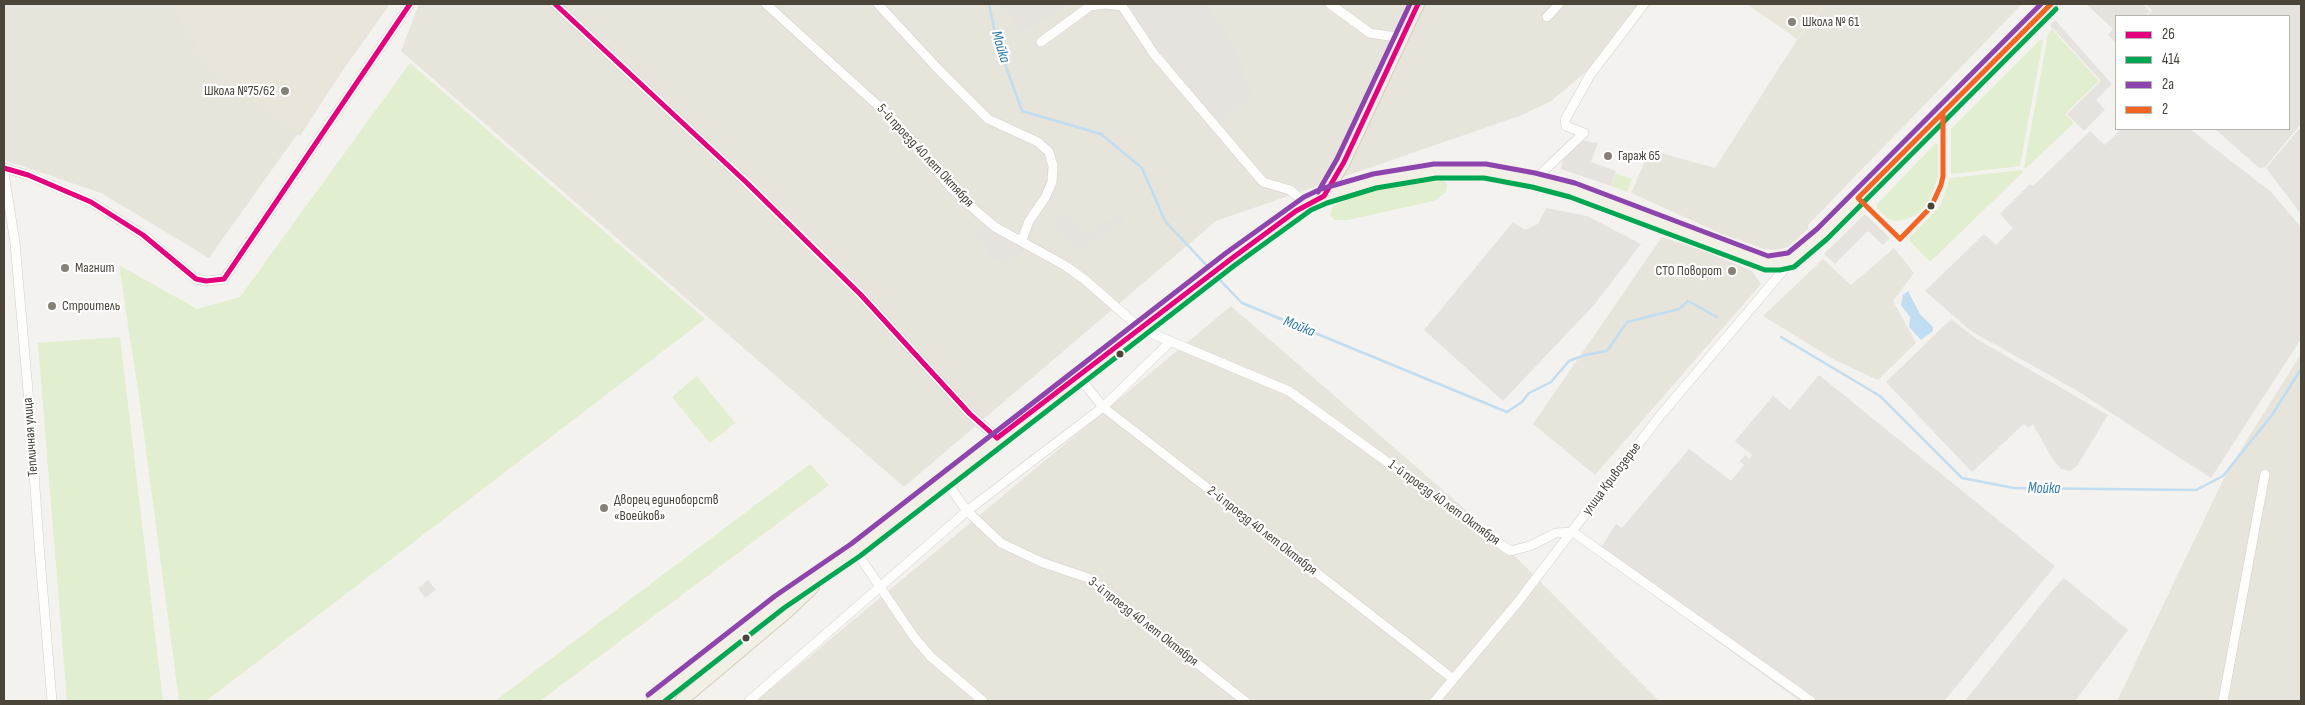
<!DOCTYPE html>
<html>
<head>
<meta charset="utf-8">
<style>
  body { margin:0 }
  #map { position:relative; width:2305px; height:705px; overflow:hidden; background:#f4f2ee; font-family:"Sofia Sans Condensed",sans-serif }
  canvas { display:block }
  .frame { position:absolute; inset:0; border:5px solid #4b4439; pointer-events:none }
  .legend { position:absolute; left:2115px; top:15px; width:175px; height:115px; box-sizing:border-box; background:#fff; border:1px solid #b7b4b0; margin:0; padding:6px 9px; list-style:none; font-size:15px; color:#4b4439 }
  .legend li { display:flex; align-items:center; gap:10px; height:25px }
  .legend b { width:25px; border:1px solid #b7b4b0 }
</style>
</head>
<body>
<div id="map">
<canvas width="2305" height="705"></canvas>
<div class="frame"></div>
<ul class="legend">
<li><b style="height:6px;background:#e5007d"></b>26</li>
<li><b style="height:6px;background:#00a651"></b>414</li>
<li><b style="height:6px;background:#8e44ad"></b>2а</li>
<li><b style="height:6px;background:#f26522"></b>2</li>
</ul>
</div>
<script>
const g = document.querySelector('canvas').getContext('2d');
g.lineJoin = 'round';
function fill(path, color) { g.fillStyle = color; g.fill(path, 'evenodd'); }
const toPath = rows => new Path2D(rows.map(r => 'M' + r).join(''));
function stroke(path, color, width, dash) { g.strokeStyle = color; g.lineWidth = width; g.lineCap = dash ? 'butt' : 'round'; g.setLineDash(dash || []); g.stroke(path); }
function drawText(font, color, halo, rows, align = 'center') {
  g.font = font + ' "Sofia Sans Condensed",sans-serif'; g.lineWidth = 4.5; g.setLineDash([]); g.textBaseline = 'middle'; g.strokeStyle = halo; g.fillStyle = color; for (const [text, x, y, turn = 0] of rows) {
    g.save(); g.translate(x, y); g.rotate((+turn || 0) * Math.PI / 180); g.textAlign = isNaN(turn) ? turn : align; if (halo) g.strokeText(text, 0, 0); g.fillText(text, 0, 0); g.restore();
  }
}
const residential = toPath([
  [4,4,390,4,209,258,101,193,4,160],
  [419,4,1640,4,1593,66,1551,101,1522,115,1216,221,904,487,401,51],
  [1826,4,2022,4,1808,225,1808,229,1788,247,1775,250,1764,249,1722,234,1631,193,1650,150,1715,168,1797,40],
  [1662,237,1707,252,1752,271,1761,284,1595,475,1533,424],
  [1894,248,1914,273,1893,301,1916,343,1878,380,1835,360,1763,316,1823,259,1851,285],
  [1231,306,1490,531,1659,701,756,701],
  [2301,354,2301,701,2117,701,2228,470]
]);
const industrial = toPath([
  [1002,4,1071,4,1021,32],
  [1109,4,1207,4,1236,50,1251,95,1218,125,1163,53],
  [2145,4,2301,4,2301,124,2265,167,2259,168,2215,129,2289,129,2289,16,2147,16,2152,10],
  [2301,127,2301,214,2266,168],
  [2121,129,2190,129,2271,192,2301,227,2301,339,2211,478,2076,390,1971,331,1925,291,1984,234,1996,245,2013,228,2000,214,2030,184,2033,186,2090,131,2105,145],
  [1546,208,1587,216,1641,244,1594,305,1503,401,1424,330,1513,222,1525,230,1538,224],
  [1951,319,1975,338,2108,415,2077,466,2070,471,2061,469,2052,458,2033,424,2028,428,2024,424,1972,472,1886,382],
  [1819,375,2055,566,1945,700,1946,701,1800,701,1597,554,1616,524,1622,528,1689,449,1731,481,1744,465,1740,461,1745,455,1749,459,1752,455,1735,441,1773,396,1790,410],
  [2064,578,2128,630,2075,701,1965,701,2051,592],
  [428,580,436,590,425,598,418,588]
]);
const education = toPath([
  [173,4,386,4,300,136,203,62],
  [1747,4,1826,4,1797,39]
]);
const green = toPath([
  [2052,29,2099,81,2065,114,2074,123,2025,169,2024,167,2048,34],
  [2041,39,2043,41,2020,166,1951,174,1951,129],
  [410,63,705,319,206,701,179,701,139,397,119,265,197,309,240,297],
  [1936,143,1938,144,1938,177,1928,203,1917,214,1907,219,1896,221,1888,219,1877,208,1877,204],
  [2021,170,2023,172,1930,262,1910,241,1910,237,1940,206,1950,178],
  [1616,173,1632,179,1627,192,1611,186],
  [1442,180,1447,184,1446,192,1434,201,1348,220,1334,220,1330,214,1333,206,1369,190,1391,184],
  [120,337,163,701,67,701,38,343],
  [697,376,735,423,710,443,672,397],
  [810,464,829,485,540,701,495,701]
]);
const parking = toPath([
  [2086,4,2143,4,2150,11,2145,16,2116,16,2116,43,2108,35,2113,29],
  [2055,20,2112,84,2096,100,2105,110,2084,131,2067,114,2101,81,2050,25],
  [1582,140,1598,143,1591,162,1616,171,1611,186,1561,169,1563,159],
  [1066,212,1087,233,1120,213,1125,221,1078,251,1053,223],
  [1865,214,1890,238,1883,245,1868,231,1835,264,1824,254],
  [986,224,1028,247,1005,265,999,258,995,261,974,233]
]);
const water = toPath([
  [1908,291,1920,314,1933,327,1933,331,1921,340,1909,327,1910,317,1901,305,1903,295]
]);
const stream = toPath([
  [989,4,997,42,1022,111,1101,134,1142,168,1165,221,1210,269],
  [1217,277,1242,303,1507,412,1522,402,1529,393,1551,382,1569,361,1585,355,1607,351,1627,322,1679,309,1688,301,1717,317],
  [1781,337,1880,396,1962,478,2014,488,2196,490,2223,476,2272,415,2301,369]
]);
const minor = toPath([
  [555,4,747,183,861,295,970,414,997,438],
  [766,4,896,122,952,189,983,217,995,227,1064,265,1084,279,1141,329,1289,391,1510,551,1530,546,1556,533,1573,532,1811,701],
  [878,4,939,70,988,119,1038,142,1049,152,1053,166,1052,182,1045,198,1029,221,1022,240],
  [1105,4,1122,6,1154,54,1263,182,1290,190,1307,204],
  [1330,4,1370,33,1402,38],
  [1547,17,1559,4],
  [1041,42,1090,6,1104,4],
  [4,168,28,175,91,202,143,235,196,279,206,281,224,279,410,4],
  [4,173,15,243,28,391,40,557,52,701],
  [1534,180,1584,133,1566,126,1565,120,1590,75,1644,4],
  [1079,377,1103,407,1452,678],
  [944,479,967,511,1001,543,1041,562,1088,578,1245,701],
  [855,550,914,637,931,657,983,701],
  [749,701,967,511,1103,407,1169,343],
  [1435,701,1518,602,1659,417,1792,260],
  [2223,701,2265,474]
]);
const primary = toPath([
  [1324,196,1344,162,1418,4],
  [653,701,780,602,855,550,1231,259,1307,204,1324,196,1374,181,1435,171,1485,171,1534,180,1572,190,1747,257,1767,263,1779,263,1792,260,1822,234,2051,4],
  [681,701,787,612,813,587]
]);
const bus1 = toPath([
  [555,4,747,183,861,295,970,414,997,438],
  [4,168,28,175,91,202,143,235,196,279,206,281,224,279,410,4],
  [1324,196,1344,162,1418,4],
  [997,438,1231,259,1296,211,1324,196]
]);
const bus2 = toPath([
  [665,701,784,608,860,556,1235,265,1311,210,1327,203,1376,188,1436,178,1484,178,1532,187,1570,197,1765,270,1780,270,1794,267,1827,239,2056,9]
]);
const bus3 = toPath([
  [1318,192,1337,159,1410,4],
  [648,695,775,596,851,544,1226,253,1304,197,1321,189,1373,174,1434,164,1486,164,1535,173,1575,183,1768,256,1788,253,1817,229,2041,4]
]);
const bus4 = toPath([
  [1943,113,1943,176,1941,185,1931,207,1900,239,1858,198,2051,4]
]);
const markers = [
  [1792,22,5,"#868178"],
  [285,91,5,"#868178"],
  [1608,156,5,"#868178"],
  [1931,206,4.5,"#4b4439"],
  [65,268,5,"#868178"],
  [1732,271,5,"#868178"],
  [52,306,5,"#868178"],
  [1120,354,4.5,"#4b4439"],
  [604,508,5,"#868178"],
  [746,638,4.5,"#4b4439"]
];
const poiNames = [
  ["Школа № 61",1802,22],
  ["Школа №75/62",275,91,"right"],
  ["Гараж 65",1618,156],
  ["Магнит",75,268],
  ["СТО Поворот",1722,271,"right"],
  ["Строитель",62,306],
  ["Дворец единоборств",614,500],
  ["«Воейков»",614,516]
];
const streetNames = [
  ["5-й проезд 40 лет Октября",925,156,47],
  ["Тепличная улица",31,437,-94],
  ["улица Кривозерье",1612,479,-53],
  ["1-й проезд 40 лет Октября",1444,503,36],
  ["2-й проезд 40 лет Октября",1262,531,38],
  ["3-й проезд 40 лет Октября",1143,622,38]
];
const waterNames = [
  ["Мойка",1000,47,73],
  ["Мойка",1299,327,22],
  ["Мойка",2044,489]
];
fill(residential, '#e7e4dc');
fill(industrial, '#e6e2de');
fill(education, '#eae5da');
fill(green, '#e1eecf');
fill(parking, '#e6e3df');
fill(water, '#c0ddf1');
stroke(stream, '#c0ddf1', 2.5);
stroke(minor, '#d2d0cb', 10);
stroke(primary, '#d6cebb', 14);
stroke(minor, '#fdfdfc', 9);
stroke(primary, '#f2efe6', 12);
stroke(bus1, '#e5007d', 5);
stroke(bus2, '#00a651', 5);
stroke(bus3, '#8e44ad', 5);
stroke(bus4, '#f26522', 5);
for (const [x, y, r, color] of markers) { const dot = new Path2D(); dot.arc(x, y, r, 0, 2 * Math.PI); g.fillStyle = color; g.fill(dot); stroke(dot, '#fff', 2); }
drawText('14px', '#4b4439', '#fff', poiNames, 'left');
drawText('14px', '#4b4439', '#fff', streetNames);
drawText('italic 15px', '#2e7ab2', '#fff', waterNames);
</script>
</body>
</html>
